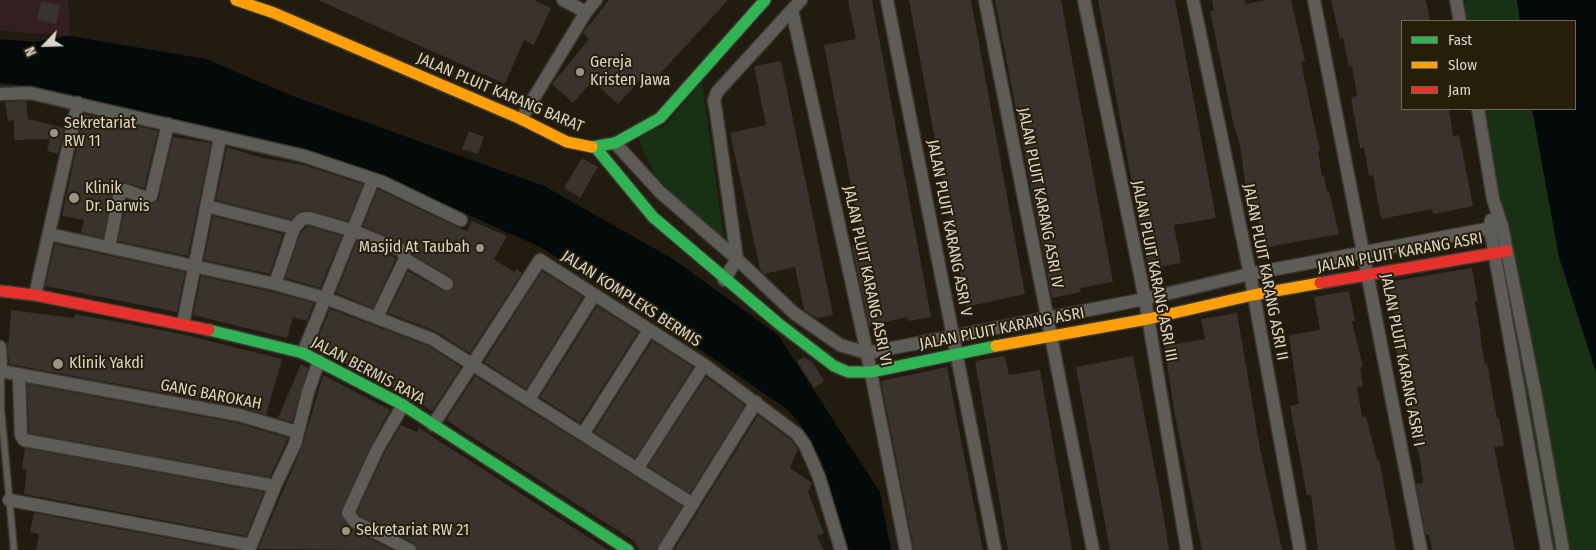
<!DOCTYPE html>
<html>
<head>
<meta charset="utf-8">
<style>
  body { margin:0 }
  #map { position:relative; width:1596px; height:550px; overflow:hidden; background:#211b10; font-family:"Fira Sans Condensed",sans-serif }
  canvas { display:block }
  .legend { position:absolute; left:1401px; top:20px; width:175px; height:90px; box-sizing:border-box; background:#271e0a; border:1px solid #6f6756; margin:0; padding:6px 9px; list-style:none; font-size:15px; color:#dad4c8 }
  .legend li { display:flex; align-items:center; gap:10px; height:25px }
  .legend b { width:25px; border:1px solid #6f6756 }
  .north { position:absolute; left:20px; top:20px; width:50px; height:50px; -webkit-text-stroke:4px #271e0a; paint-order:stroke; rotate:246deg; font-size:14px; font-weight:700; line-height:20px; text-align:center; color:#dad4c8 }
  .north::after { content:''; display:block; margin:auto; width:18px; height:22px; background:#dad4c8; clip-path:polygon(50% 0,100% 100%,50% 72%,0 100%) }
</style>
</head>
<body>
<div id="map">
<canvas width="1596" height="550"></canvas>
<ul class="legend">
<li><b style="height:6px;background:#30b455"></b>Fast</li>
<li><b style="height:6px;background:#ff9f0a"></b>Slow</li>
<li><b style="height:6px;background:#e5322d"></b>Jam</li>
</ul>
<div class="north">N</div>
</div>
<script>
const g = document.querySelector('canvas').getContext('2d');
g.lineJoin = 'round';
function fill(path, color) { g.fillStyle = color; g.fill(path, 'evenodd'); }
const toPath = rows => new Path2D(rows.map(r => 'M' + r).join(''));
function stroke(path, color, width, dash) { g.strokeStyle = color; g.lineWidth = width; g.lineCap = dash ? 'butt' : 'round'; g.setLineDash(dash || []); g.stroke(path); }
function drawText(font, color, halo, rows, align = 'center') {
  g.font = font + ' "Fira Sans Condensed",sans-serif'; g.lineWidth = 4; g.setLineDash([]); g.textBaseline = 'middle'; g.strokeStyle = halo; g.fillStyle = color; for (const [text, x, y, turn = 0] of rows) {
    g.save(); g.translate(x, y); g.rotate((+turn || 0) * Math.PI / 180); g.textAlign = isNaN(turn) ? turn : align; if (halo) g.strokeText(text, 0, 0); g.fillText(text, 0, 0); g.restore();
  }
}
const commercial = toPath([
  [0,0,68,0,70,36,0,31]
]);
const green = toPath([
  [1464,0,1517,0,1520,21,1467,21],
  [702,82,726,253,654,174,636,133,664,127],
  [1481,109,1532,109,1559,257,1596,372,1596,550,1549,550]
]);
const water = toPath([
  [1517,0,1596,0,1596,372,1559,257,1532,109,1575,109,1575,21,1520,21],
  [70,36,206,59,290,95,544,186,673,259,778,335,880,492,891,550,846,550,821,460,802,427,788,410,662,323,540,247,384,177,316,152,15,84,0,83,0,39,34,42]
]);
const building = toPath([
  [318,0,534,0,551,8,534,45,524,40,505,84],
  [609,0,728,0,647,88,639,81,618,104,593,81,573,103,552,84,589,39,583,33],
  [848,0,872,0,931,317,908,321,907,317,869,326,852,246,862,243,824,45,856,39],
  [909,0,971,0,1025,294,966,307],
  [995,0,1061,0,1113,282,1080,288,1081,292,1052,298],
  [1098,0,1175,0,1216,218,1174,225,1181,263,1148,269],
  [1212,0,1245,0,1246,4,1267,0,1291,0,1305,61,1301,62,1320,151,1318,151,1322,176,1324,176,1327,191,1329,191,1339,234,1263,248,1256,209,1252,210,1246,189,1240,145,1233,122,1210,11,1214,11],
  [1331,0,1426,0,1430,21,1402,21,1402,109,1449,109,1453,136,1459,135,1473,206,1433,214,1432,209,1381,219,1373,175,1369,176,1364,148,1360,148,1351,97,1357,96,1352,66,1349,67,1343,38,1340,39],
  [41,1,60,5,56,24,37,20],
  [781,61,833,315,816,318,804,310,795,267,764,274,760,269,730,133,766,125,754,66],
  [26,101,28,119,64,128,58,154,47,151,50,139,14,140,14,120,8,121,5,102],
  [84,114,158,131,144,188,124,182,114,187,103,238,81,233,84,220,62,216],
  [469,131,484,137,478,154,462,149],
  [173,137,211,143,188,256,118,241,127,200,147,206,158,201],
  [227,147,262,158,304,165,363,184,348,221,308,210,300,211,291,219,216,200],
  [582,158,598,167,580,198,564,188],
  [378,189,457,227,467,231,472,221,507,236,494,259,514,272,517,269,522,273,470,353,435,331,388,313,408,271,443,291,451,291,455,284,451,277,412,254,406,244,363,226],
  [213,216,283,234,270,274,204,260],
  [308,226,342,236,320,288,285,278,301,232],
  [357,241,396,258,373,308,336,293],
  [55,244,185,272,177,312,45,286],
  [1472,268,1478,301,1475,301,1481,337,1480,337,1485,364,1487,363,1497,418,1499,418,1504,446,1494,447,1515,550,1432,550,1429,535,1426,535,1416,484,1423,483,1420,460,1397,354,1394,336,1398,336,1388,282],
  [542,271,583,297,526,389,484,362],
  [201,276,273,292,314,303,307,321,293,317,287,338,193,315],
  [1349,291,1355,321,1352,321,1363,367,1360,368,1363,386,1357,387,1362,417,1366,416,1377,460,1379,459,1396,550,1318,550,1311,495,1307,495,1290,406,1299,404,1289,335,1320,330,1314,297],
  [597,306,638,332,580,423,540,397],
  [330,309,428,346,461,367,432,411,408,396,314,347],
  [11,310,74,318,75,314,181,334,282,359,266,415,241,407,9,364,7,342,9,342],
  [1237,313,1260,448,1282,550,1202,550,1175,415,1164,346,1205,339,1201,319],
  [652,341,693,367,635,458,594,432],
  [1005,356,1009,375,1040,370,1072,550,1008,550,975,361],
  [1133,356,1162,506,1169,550,1110,550,1076,367],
  [804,357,813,363,824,381,814,388,797,361],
  [301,364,308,368,292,422,278,418],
  [947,367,960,435,983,550,914,550,881,381],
  [323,375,390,410,370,447,340,513,351,529,392,550,258,549,302,447],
  [475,376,682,506,656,550,639,550,634,541,446,420],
  [706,377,745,405,690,493,648,466],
  [27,384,237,423,288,438,270,477,29,433],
  [758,415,791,440,798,449,790,468,812,483,808,492,824,533,817,536,824,550,674,550],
  [401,425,417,432,419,428,608,550,418,550,414,543,360,516,357,512,384,454],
  [25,448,264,492,246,536,24,494,27,470,22,469],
  [34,513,233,550,36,550,39,534,30,532]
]);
const lane = toPath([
  [1,371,1,409,14,550]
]);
const street = toPath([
  [563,0,586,12],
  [887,0,995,550],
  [985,0,1093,550],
  [1084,0,1145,299,1187,550],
  [1193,0,1250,274,1300,550],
  [1314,0,1421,550],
  [1456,0,1460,21],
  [792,10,867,353,906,550],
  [0,94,30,93,304,156,382,182,461,220],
  [1478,109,1493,199,1502,226,1536,397,1563,550],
  [521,119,586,12,596,0],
  [615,143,660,192,737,259,794,313,840,345,867,353,1145,299,1250,274,1502,226],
  [206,206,294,228],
  [1491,220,1490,228,1547,550],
  [49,234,275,284,294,228,302,219,309,218,354,231,403,251,405,259,377,317],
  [109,247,120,192,124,190,147,198,151,196,168,124],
  [405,259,447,284],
  [724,280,737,259,716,111,714,101,717,92,801,0],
  [275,284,325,298,432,339,693,504],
  [35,295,78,103],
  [183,324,220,138],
  [0,347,1,371],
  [303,353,373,180],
  [0,371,239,415,297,432],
  [19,375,21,435,24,440,275,486],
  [529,399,594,295],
  [403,405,377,450,348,513,355,522,410,550],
  [433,425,540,260,703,364,797,434,805,445,819,477,841,550],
  [583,434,649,330],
  [637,469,704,365],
  [9,500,250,545],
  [249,550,275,486,295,444,308,392,319,361],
  [664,550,756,402]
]);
const fast = toPath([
  [592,147,615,143,660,118,765,0],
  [596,148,653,217,779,324,834,366,848,372,871,372,996,346],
  [209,330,303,353,403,405,628,550]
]);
const slow = toPath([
  [236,0,274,13,521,119,567,142,592,147],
  [996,346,1148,319,1253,295,1320,283]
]);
const jam = toPath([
  [1320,283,1507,251],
  [0,291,35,295,209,330]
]);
const markers = [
  [580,72,5,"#999388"],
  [54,133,5,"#999388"],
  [74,198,6,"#999388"],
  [480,248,5,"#999388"],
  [58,364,6,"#999388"],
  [346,531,5,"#999388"]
];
const poiNames = [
  ["Gereja",590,63],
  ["Kristen Jawa",590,81],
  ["Sekretariat",64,124],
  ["RW 11",64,142],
  ["Klinik",85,189],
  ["Dr. Darwis",85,207],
  ["Masjid At Taubah",470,248,"right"],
  ["Klinik Yakdi",69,364],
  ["Sekretariat RW 21",356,531]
];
const streetNames = [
  ["JALAN PLUIT KARANG BARAT",500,93,23],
  ["JALAN PLUIT KARANG ASRI IV",1040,198,79],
  ["JALAN PLUIT KARANG ASRI V",949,228,79],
  ["JALAN PLUIT KARANG ASRI",1400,253,-10],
  ["JALAN PLUIT KARANG ASRI III",1154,271,79],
  ["JALAN PLUIT KARANG ASRI II",1265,272,79],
  ["JALAN PLUIT KARANG ASRI VI",867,276,78],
  ["JALAN KOMPLEKS BERMIS",631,299,33],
  ["JALAN PLUIT KARANG ASRI",1002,329,-11],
  ["JALAN PLUIT KARANG ASRI I",1402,360,79],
  ["JALAN BERMIS RAYA",368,371,28],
  ["GANG BAROKAH",211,395,11]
];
fill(commercial, '#311f22');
fill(green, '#183013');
fill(water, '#040a0a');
fill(building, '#3a322d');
stroke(lane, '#3d382f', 9);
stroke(street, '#3d382f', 15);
stroke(fast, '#3d382f', 14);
stroke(slow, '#3d382f', 14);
stroke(jam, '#3d382f', 14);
stroke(lane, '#5e5c57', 6);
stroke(street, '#5e5c57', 12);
stroke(fast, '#30b455', 11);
stroke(slow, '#ff9f0a', 11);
stroke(jam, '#e5322d', 11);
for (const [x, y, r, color] of markers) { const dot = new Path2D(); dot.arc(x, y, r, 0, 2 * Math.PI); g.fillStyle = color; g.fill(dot); stroke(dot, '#271e0a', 2); }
drawText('16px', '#dad4c8', '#271e0a', poiNames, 'left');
drawText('16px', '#dad4c8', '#271e0a', streetNames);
</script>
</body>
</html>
